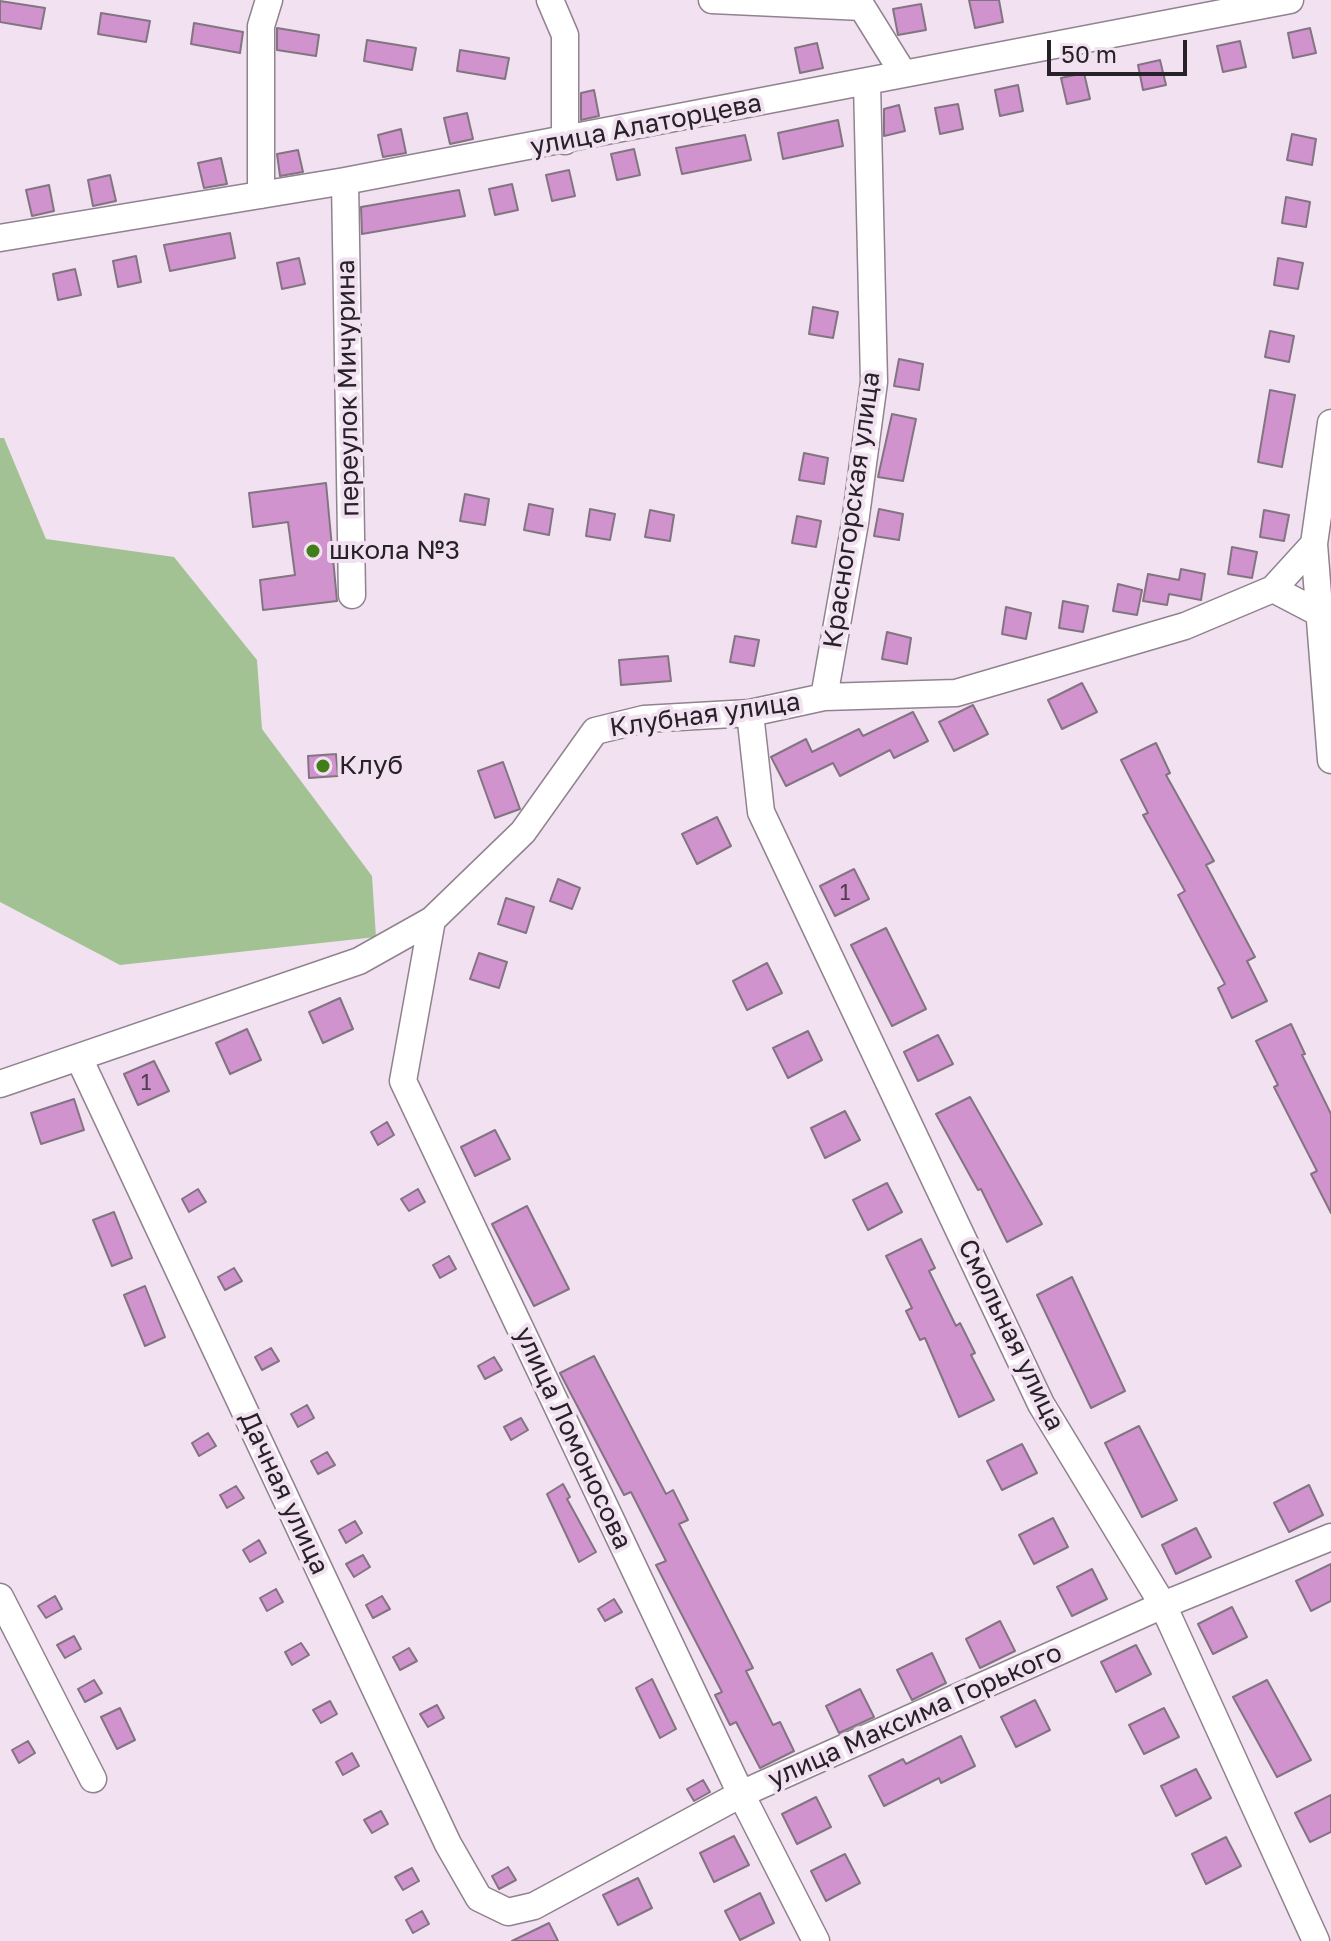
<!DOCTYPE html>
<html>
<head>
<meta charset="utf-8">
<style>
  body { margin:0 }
  #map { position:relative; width:1331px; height:1941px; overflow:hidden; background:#f2e2f1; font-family:"Golos Text",sans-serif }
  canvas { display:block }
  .scale { position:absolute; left:1047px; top:40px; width:140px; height:36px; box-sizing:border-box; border:4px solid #272227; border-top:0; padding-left:10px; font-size:24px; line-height:28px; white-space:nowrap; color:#272227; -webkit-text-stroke:6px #f2e2f1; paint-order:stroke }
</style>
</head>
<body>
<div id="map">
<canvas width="1331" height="1941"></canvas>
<div class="scale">50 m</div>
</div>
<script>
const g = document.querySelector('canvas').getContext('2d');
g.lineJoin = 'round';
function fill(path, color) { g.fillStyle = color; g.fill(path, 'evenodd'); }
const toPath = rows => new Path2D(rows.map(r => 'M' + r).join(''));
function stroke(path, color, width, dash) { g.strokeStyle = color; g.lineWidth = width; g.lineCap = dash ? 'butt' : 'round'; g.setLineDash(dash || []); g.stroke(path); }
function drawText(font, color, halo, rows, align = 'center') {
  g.font = font + ' "Golos Text",sans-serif'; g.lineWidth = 8; g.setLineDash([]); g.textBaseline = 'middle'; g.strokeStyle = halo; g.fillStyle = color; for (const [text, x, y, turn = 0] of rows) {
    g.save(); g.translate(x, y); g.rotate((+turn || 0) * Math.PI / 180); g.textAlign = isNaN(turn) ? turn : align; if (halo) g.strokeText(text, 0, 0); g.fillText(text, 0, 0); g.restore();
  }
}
const green = toPath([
  [0,438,4,438,46,539,174,557,257,660,262,729,372,876,376,937,120,965,0,902]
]);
const building = toPath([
  [969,0,999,0,1003,22,975,28,969,0],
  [0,1,45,8,41,29,0,22,0,1],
  [921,4,926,30,898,35,893,9,921,4],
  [101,13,150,21,146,42,98,34,101,13],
  [194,23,243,32,240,53,191,44,194,23],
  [277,28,319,35,316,56,277,50,277,28],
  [1310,28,1316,53,1293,58,1288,33,1310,28],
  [367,40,416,48,412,70,364,61,367,40],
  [1240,41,1246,67,1223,72,1217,46,1240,41],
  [817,43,823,68,800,73,795,48,817,43],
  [460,50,509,58,505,79,457,71,460,50],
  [1160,60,1166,85,1143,90,1138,65,1160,60],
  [1084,73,1090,99,1067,104,1061,78,1084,73],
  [1018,85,1023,111,1000,116,995,90,1018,85],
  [594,90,599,116,581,120,581,93,594,90],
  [958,104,963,129,940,134,935,108,958,104],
  [899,105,905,131,884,136,884,109,899,105],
  [467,113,473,139,450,144,444,118,467,113],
  [838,120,843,146,783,159,778,133,838,120],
  [401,129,406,153,383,157,378,135,401,129],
  [1292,134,1316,139,1312,165,1287,160,1292,134],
  [745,135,751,160,682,174,676,148,745,135],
  [634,149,640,175,617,180,611,154,634,149],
  [298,150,303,172,280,176,277,154,298,150],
  [221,158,227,184,204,188,198,163,221,158],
  [569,170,575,196,552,201,546,175,569,170],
  [110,175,116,201,93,206,88,180,110,175],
  [512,184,518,210,495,215,489,189,512,184],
  [49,185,54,211,32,216,26,190,49,185],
  [459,190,465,216,362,234,361,207,459,190],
  [1286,197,1310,202,1306,227,1282,223,1286,197],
  [230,233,235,258,170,271,164,245,230,233],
  [136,256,141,282,118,287,113,261,136,256],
  [299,258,305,284,282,289,277,263,299,258],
  [1278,258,1303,263,1298,289,1274,285,1278,258],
  [75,269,81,295,58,300,53,274,75,269],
  [813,307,838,312,833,338,809,334,813,307],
  [1270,331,1294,336,1289,362,1265,357,1270,331],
  [899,359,923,364,919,390,894,386,899,359],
  [1270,390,1295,395,1282,467,1258,462,1270,390],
  [892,414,916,419,903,481,878,477,892,414],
  [804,453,828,458,824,484,799,480,804,453],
  [326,483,337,601,263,610,260,580,295,575,288,522,253,527,249,493,326,483],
  [465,494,489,499,485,525,460,521,465,494],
  [529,504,553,509,549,535,524,530,529,504],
  [590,509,615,514,610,540,586,536,590,509],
  [879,509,903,514,899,540,874,536,879,509],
  [650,510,674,515,670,541,645,537,650,510],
  [1264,510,1289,515,1284,541,1260,537,1264,510],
  [797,516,821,521,816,547,792,543,797,516],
  [1232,547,1257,552,1252,578,1228,574,1232,547],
  [1181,569,1205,574,1201,600,1169,594,1167,605,1143,601,1148,574,1179,580,1181,569],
  [1118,584,1142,590,1137,615,1113,611,1118,584],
  [1063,601,1088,606,1083,632,1059,628,1063,601],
  [1006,607,1031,613,1026,639,1002,634,1006,607],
  [887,632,911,638,907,664,882,659,887,632],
  [735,636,759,640,754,666,730,662,735,636],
  [668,656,671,681,621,685,619,660,668,656],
  [1082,683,1097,712,1062,729,1048,700,1082,683],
  [973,705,988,734,954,751,939,722,973,705],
  [913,712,928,741,894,758,890,750,840,776,833,763,786,786,771,757,806,739,812,752,859,729,863,736,913,712],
  [1156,743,1170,773,1166,775,1214,861,1206,865,1255,957,1247,961,1267,1001,1232,1018,1218,988,1225,984,1178,895,1185,891,1143,815,1148,813,1121,760,1156,743],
  [336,754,338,776,309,778,308,756,336,754],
  [503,762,520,809,495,818,478,771,503,762],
  [717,817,731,846,697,864,682,834,717,817],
  [854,869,869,899,835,916,820,886,854,869],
  [558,879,580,888,572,909,550,901,558,879],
  [506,898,534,907,526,933,498,924,506,898],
  [886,928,926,1009,892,1026,851,945,886,928],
  [479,953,507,962,499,988,470,979,479,953],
  [767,963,782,993,747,1010,733,981,767,963],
  [340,998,353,1029,323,1043,309,1012,340,998],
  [1291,1024,1305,1054,1302,1055,1331,1114,1331,1213,1311,1174,1317,1171,1274,1087,1278,1085,1256,1041,1291,1024],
  [247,1029,261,1060,230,1074,216,1043,247,1029],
  [808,1031,822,1060,788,1078,773,1048,808,1031],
  [938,1035,953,1064,918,1081,904,1052,938,1035],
  [154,1061,169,1091,138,1105,124,1074,154,1061],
  [970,1097,1042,1224,1007,1242,981,1189,978,1190,936,1114,970,1097],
  [74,1099,84,1130,41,1144,31,1113,74,1099],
  [845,1111,860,1140,825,1158,811,1128,845,1111],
  [387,1122,394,1135,378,1145,371,1132,387,1122],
  [495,1130,510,1159,475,1176,461,1147,495,1130],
  [887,1183,902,1212,868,1230,853,1200,887,1183],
  [198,1189,206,1202,189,1212,182,1199,198,1189],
  [418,1189,425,1202,409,1211,401,1199,418,1189],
  [527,1206,569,1289,534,1306,492,1224,527,1206],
  [114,1212,132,1258,112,1266,93,1220,114,1212],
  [921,1239,935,1268,929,1271,956,1326,960,1323,975,1353,971,1355,994,1400,959,1417,925,1338,920,1340,906,1311,912,1308,886,1256,921,1239],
  [449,1256,456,1269,440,1278,433,1265,449,1256],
  [234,1268,242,1281,225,1290,218,1277,234,1268],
  [1072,1277,1125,1391,1091,1408,1037,1295,1072,1277],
  [145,1286,165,1337,145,1346,124,1295,145,1286],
  [271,1348,279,1361,262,1370,255,1357,271,1348],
  [594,1356,666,1494,673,1490,688,1520,679,1524,753,1668,746,1671,773,1725,780,1722,794,1751,760,1768,736,1722,730,1725,715,1695,722,1692,656,1565,666,1561,631,1492,624,1495,560,1373,594,1356],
  [494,1357,502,1370,485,1379,478,1366,494,1357],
  [307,1405,314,1418,298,1427,291,1414,307,1405],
  [521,1418,528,1430,511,1440,504,1427,521,1418],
  [1139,1426,1177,1500,1142,1517,1105,1443,1139,1426],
  [208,1433,216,1446,199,1456,192,1443,208,1433],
  [1022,1444,1037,1473,1002,1490,987,1461,1022,1444],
  [327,1452,335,1465,318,1474,311,1461,327,1452],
  [563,1484,570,1497,567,1499,596,1552,579,1562,547,1494,563,1484],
  [1309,1485,1323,1515,1289,1532,1274,1503,1309,1485],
  [236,1486,244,1498,227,1508,220,1495,236,1486],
  [1053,1518,1068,1547,1034,1564,1019,1535,1053,1518],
  [355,1521,362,1533,346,1543,339,1530,355,1521],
  [1196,1528,1211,1557,1176,1574,1162,1545,1196,1528],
  [259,1540,266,1553,250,1562,243,1550,259,1540],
  [363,1555,370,1567,354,1577,346,1564,363,1555],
  [1331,1564,1331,1601,1311,1611,1296,1581,1331,1564],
  [1092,1569,1107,1599,1072,1616,1057,1587,1092,1569],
  [276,1589,283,1602,267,1611,260,1598,276,1589],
  [55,1596,62,1609,46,1618,38,1606,55,1596],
  [382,1596,390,1609,373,1618,366,1605,382,1596],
  [614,1599,622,1612,605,1621,598,1609,614,1599],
  [1232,1607,1247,1637,1213,1654,1198,1624,1232,1607],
  [1000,1621,1015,1651,980,1668,966,1639,1000,1621],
  [74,1636,81,1649,65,1658,57,1645,74,1636],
  [301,1643,309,1655,292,1665,285,1652,301,1643],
  [1136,1645,1151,1674,1116,1692,1101,1662,1136,1645],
  [409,1648,417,1661,400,1670,393,1657,409,1648],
  [932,1653,946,1683,912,1700,897,1670,932,1653],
  [652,1679,676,1729,660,1738,636,1688,652,1679],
  [94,1680,102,1693,85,1702,78,1689,94,1680],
  [1267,1680,1311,1760,1277,1777,1233,1697,1267,1680],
  [860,1689,874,1717,839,1733,826,1706,860,1689],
  [1035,1700,1050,1730,1016,1747,1001,1717,1035,1700],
  [330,1701,337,1714,321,1723,313,1710,330,1701],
  [437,1705,444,1718,428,1727,420,1714,437,1705],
  [120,1708,135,1740,117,1749,101,1717,120,1708],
  [1164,1708,1179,1737,1144,1754,1129,1725,1164,1708],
  [961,1736,975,1766,941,1783,939,1778,884,1806,869,1776,903,1759,906,1764,961,1736],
  [28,1741,35,1753,19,1763,12,1750,28,1741],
  [352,1753,359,1766,343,1775,336,1762,352,1753],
  [1196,1769,1211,1798,1176,1816,1161,1786,1196,1769],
  [703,1780,710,1792,694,1801,687,1789,703,1780],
  [1331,1795,1331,1832,1310,1842,1295,1813,1331,1795],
  [816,1797,831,1827,797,1844,782,1814,816,1797],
  [381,1811,388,1824,372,1833,364,1820,381,1811],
  [734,1836,749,1865,714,1882,700,1853,734,1836],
  [1226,1837,1241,1866,1206,1884,1192,1854,1226,1837],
  [845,1854,860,1883,826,1901,811,1871,845,1854],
  [508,1867,516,1880,499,1889,492,1876,508,1867],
  [412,1868,419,1881,403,1890,395,1877,412,1868],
  [638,1878,652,1908,618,1925,603,1895,638,1878],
  [760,1893,774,1923,740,1940,725,1911,760,1893],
  [422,1911,429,1924,413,1933,406,1920,422,1911],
  [549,1923,558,1941,512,1941,549,1923]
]);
const minor = toPath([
  [550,0,565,35,565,141],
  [712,0,862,7,903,73],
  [345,181,352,595],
  [261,195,261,26,269,0],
  [0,238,345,181,1290,0],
  [1331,423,1314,544,1331,760],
  [1273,589,1319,613],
  [824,697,855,523,874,382,867,83],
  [750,713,761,812,1041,1404,1163,1605,1316,1941],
  [432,920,403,1081,741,1794,816,1941],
  [79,1058,448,1844,479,1898,508,1912,534,1906,741,1794,1163,1605,1331,1537],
  [0,1084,359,961,432,920,523,832,595,731,644,719,750,713,824,697,956,693,1185,626,1273,589,1314,544],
  [0,1597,93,1779]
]);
const markers = [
  [313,551,8,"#417d19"],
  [323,766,8,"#417d19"]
];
const numberNames = [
  ["1",845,893],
  ["1",146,1083]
];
const streetNames = [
  ["улица Алаторцева",646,125,-11],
  ["переулок Мичурина",348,388,-91],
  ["Красногорская улица",852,510,-82],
  ["Клубная улица",705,715,-8],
  ["Смольная улица",1011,1335,64],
  ["улица Ломоносова",573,1438,65],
  ["Дачная улица",284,1493,65],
  ["улица Максима Горького",915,1716,-24]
];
const poiNames = [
  ["школа №3",329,551],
  ["Клуб",339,766]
];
fill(green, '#a2c294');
fill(building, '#d093ce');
stroke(building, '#827481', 2);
stroke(minor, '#90828f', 29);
stroke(minor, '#fff', 26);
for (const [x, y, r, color] of markers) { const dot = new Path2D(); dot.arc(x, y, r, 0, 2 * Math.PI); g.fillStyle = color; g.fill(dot); stroke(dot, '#f2e2f1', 3); }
drawText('22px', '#513e51', null, numberNames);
drawText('26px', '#272227', '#f2e2f1', streetNames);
drawText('26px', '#272227', '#f2e2f1', poiNames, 'left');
</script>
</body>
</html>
